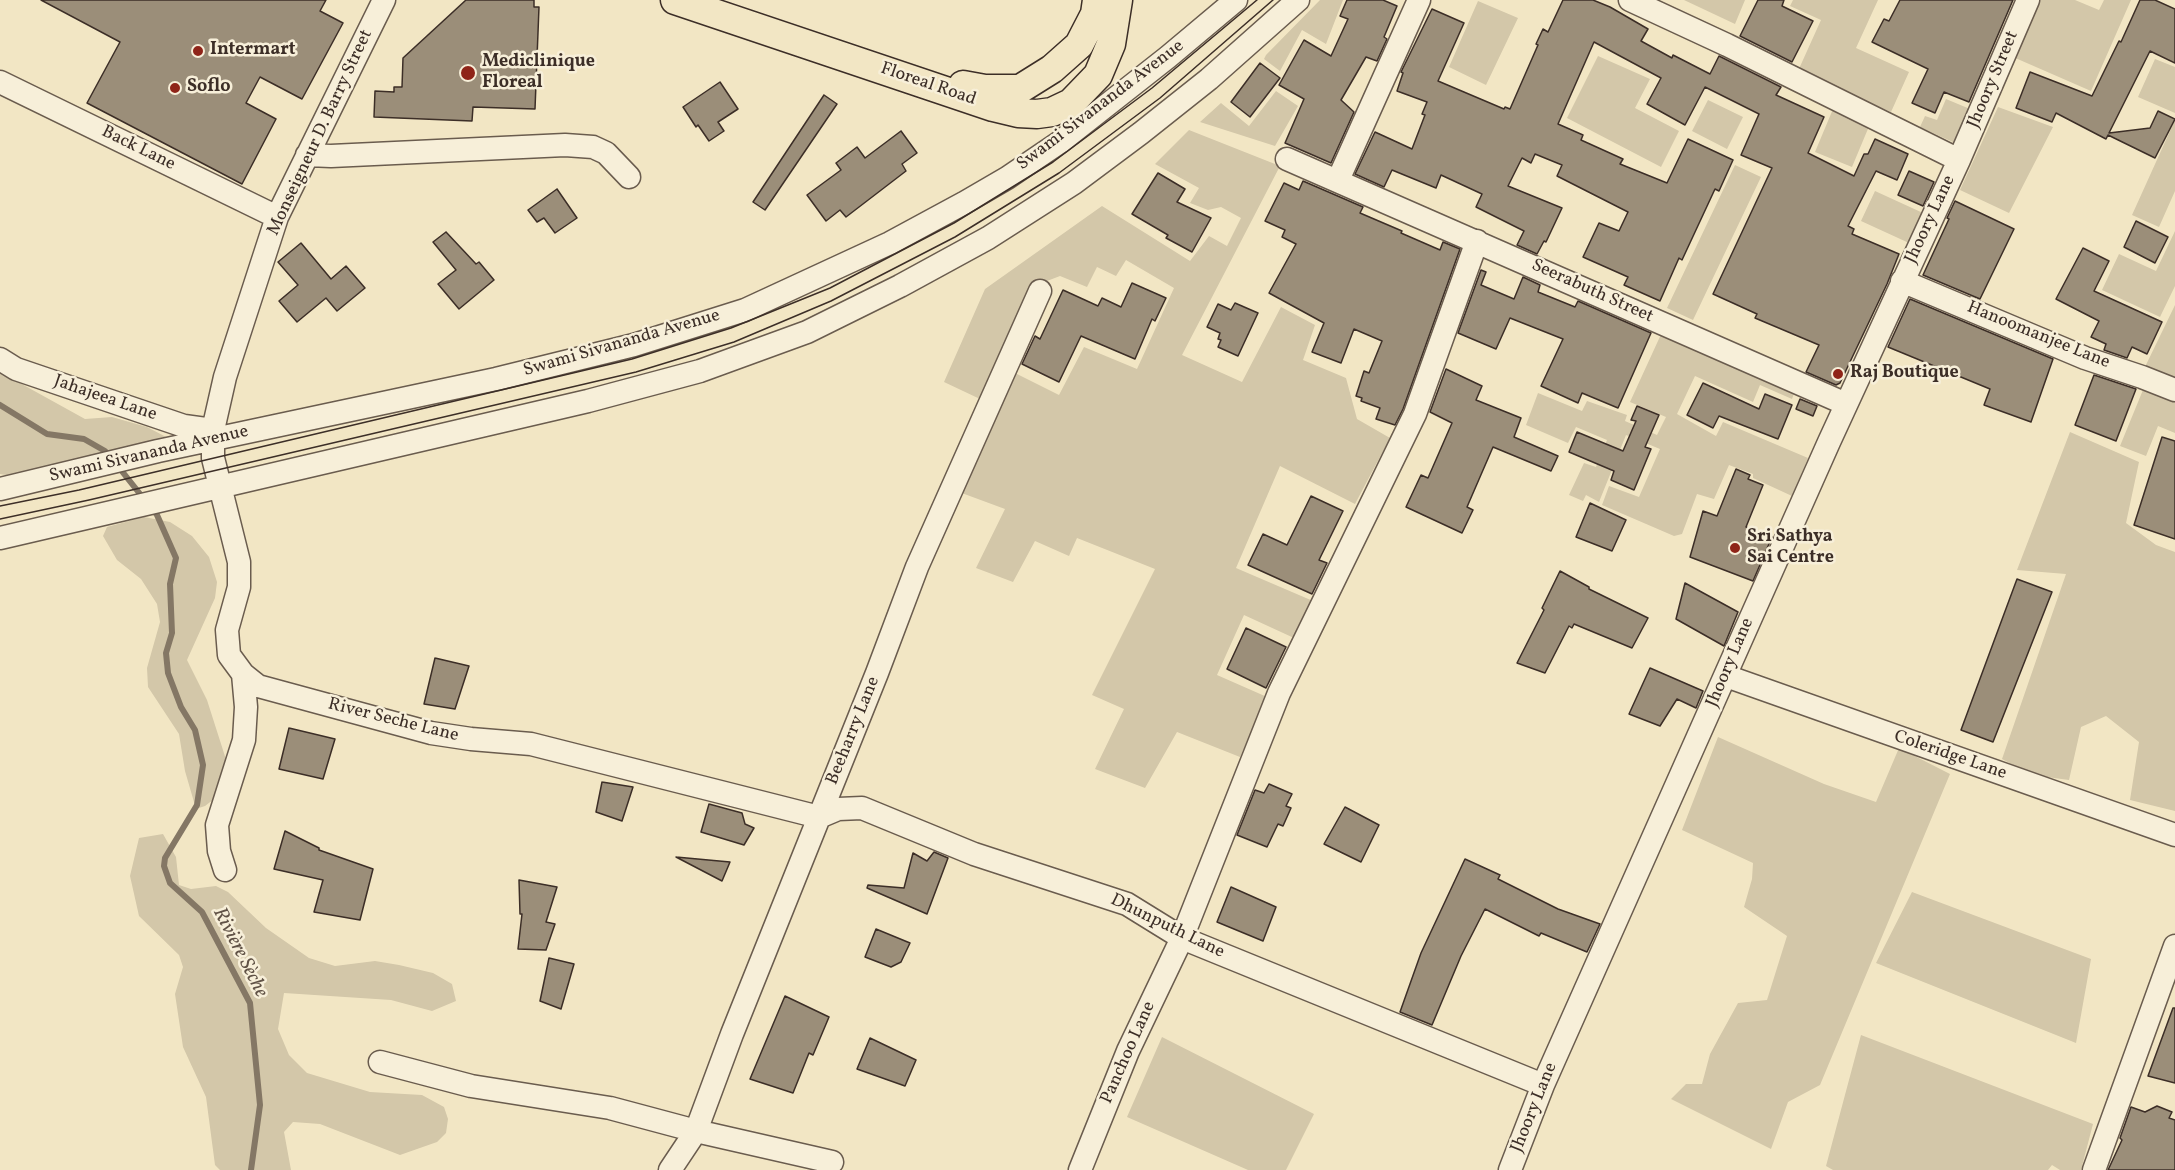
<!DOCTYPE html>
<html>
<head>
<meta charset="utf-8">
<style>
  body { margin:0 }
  canvas { display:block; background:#f2e6c4 }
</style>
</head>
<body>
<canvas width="2175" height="1170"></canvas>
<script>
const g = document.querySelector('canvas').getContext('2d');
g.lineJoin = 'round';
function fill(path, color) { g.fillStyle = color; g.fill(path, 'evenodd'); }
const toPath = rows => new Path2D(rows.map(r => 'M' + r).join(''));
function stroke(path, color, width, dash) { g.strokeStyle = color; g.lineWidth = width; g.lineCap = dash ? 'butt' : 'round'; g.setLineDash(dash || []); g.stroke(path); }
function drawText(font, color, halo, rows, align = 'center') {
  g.font = font + ' Vollkorn,serif'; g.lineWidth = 5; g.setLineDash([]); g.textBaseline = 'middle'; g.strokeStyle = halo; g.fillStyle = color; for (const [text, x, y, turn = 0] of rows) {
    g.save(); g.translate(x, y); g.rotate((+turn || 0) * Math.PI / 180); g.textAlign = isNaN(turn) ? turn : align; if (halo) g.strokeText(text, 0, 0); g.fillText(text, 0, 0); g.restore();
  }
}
const green = toPath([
  [1320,0,1343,0,1326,44,1302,30,1280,71,1264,59,1266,55],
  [1684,0,1745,0,1735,24],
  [1793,0,1878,0,1856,48,1909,72,1891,112,1798,71,1821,20,1790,6],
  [2038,0,2075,0,2099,10,2104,0,2131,0,2091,91,2013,57],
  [1478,1,1518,18,1486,85,1449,67],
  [1598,56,1650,79,1635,108,1679,131,1661,167,1567,118],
  [2155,59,2175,67,2175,113,2138,97],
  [1276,91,1298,106,1275,146,1200,122,1221,103,1249,126],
  [1946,99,1970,109,1955,143,1920,127,1925,116,1937,120],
  [1708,100,1743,117,1727,149,1692,131],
  [1998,107,2053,127,2009,213,1960,190],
  [1833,109,1870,124,1852,167,1815,152],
  [2175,120,2175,191,2159,227,2132,215],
  [1189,130,1280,166,1182,355,1242,382,1281,307,1315,325,1303,360,1346,378,1357,419,1390,438,1355,504,1280,466,1236,568,1313,601,1294,638,1244,615,1217,675,1267,697,1240,757,1177,732,1145,788,1095,769,1124,709,1092,695,1155,569,1077,538,1069,556,1035,541,1013,582,976,568,1005,509,959,492,1013,372,1059,395,1084,347,1137,369,1174,288,1126,260,1116,276,1097,267,1087,287,1060,276,1034,286,980,399,944,382,985,289,1102,206,1190,261,1209,236,1227,246,1241,218,1221,207,1208,210,1190,203,1199,188,1155,164],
  [1735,165,1761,177,1693,320,1667,308],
  [1875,191,1923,213,1909,243,1861,221],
  [2175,231,2175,286,2160,317,2102,290,2119,254,2156,271],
  [2175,305,2175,381,2144,369],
  [1663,330,1796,388,1792,399,1760,385,1753,402,1695,376,1677,414,1716,436,1723,422,1808,458,1792,496,1753,478,1753,474,1729,465,1714,499,1697,494,1682,534,1674,536,1602,505,1609,486,1639,497,1660,449,1626,435,1599,502,1586,495,1583,501,1569,495,1584,463,1596,467,1607,440,1576,427,1568,443,1526,425,1538,393,1582,411,1587,401,1627,415,1625,421,1657,435,1666,417,1630,402],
  [0,372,85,419,112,417,147,427,168,438,12,476,0,474],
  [2145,385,2175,397,2175,433,2158,426,2146,456,2120,446],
  [2070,432,2139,462,2126,523,2156,545,2175,552,2175,811,2130,800,2139,742,2106,716,2081,727,2069,780,2032,775,2002,759,2066,574,2017,570],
  [144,517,170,522,192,536,209,557,217,582,215,598,187,660,207,700,230,772,227,789,205,806,196,809,185,771,179,734,148,687,147,668,160,622,157,604,141,579,117,560,103,536,107,527],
  [1718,737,1824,784,1876,802,1899,748,1950,774,1820,1085,1788,1102,1771,1149,1671,1099,1686,1084,1702,1084,1710,1054,1738,1003,1767,1000,1787,936,1744,907,1752,879,1753,863,1682,830],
  [163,834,176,857,179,885,191,889,216,886,228,892,266,928,309,958,335,966,375,961,399,965,433,973,452,984,456,1001,432,1011,391,1000,284,993,278,1029,289,1055,307,1073,370,1092,422,1095,444,1107,448,1119,446,1133,437,1142,400,1155,320,1124,293,1122,284,1132,291,1170,220,1170,215,1165,206,1097,183,1047,175,994,183,967,179,955,139,916,130,876,139,838],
  [1912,892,2091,959,2076,1043,1876,963],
  [1861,1035,2093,1124,2081,1170,2060,1170,2052,1165,2048,1170,1833,1170,1826,1166],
  [1162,1037,1314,1114,1286,1170,1248,1170,1127,1117]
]);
const stream = toPath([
  [0,405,47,434,84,439,105,451,110,458],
  [117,465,144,499],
  [151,507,157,515,176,558,170,584,172,633,166,653,168,673,181,707,195,730,203,765,197,805,165,858,164,866,170,883,202,912,250,1003,260,1105,251,1170]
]);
const building = toPath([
  [41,0,326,0,320,11,343,23,302,99,260,77,246,103,276,119,242,184,87,103,120,42,41,0],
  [466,0,534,0,534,7,539,7,535,109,473,107,472,121,374,117,375,91,394,92,394,87,402,87,403,58,466,0],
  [1347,0,1383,0,1397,6,1384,37,1387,39,1377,61,1366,57,1341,100,1354,112,1331,163,1285,143,1304,99,1279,85,1304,40,1331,56,1348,19,1340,16,1347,0],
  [1563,0,1593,0,1610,7,1648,29,1641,41,1672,58,1673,55,1710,74,1719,56,1781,87,1776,95,1824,117,1808,153,1854,176,1864,154,1868,154,1875,139,1908,154,1897,180,1876,171,1848,226,1854,229,1852,234,1899,254,1887,284,1840,383,1836,385,1806,372,1819,345,1755,318,1757,314,1713,294,1772,168,1741,155,1759,114,1705,87,1685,125,1647,104,1661,78,1594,42,1558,124,1583,135,1581,140,1623,159,1620,164,1667,183,1688,139,1733,160,1719,191,1715,189,1682,260,1679,258,1660,301,1624,285,1628,277,1583,257,1599,223,1619,231,1628,212,1557,176,1562,165,1535,154,1531,163,1522,158,1508,186,1562,208,1546,242,1544,241,1537,254,1517,245,1524,231,1476,207,1482,194,1441,175,1436,188,1392,170,1384,187,1355,174,1375,132,1412,149,1425,115,1422,114,1427,102,1397,91,1403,73,1401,72,1432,9,1464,23,1438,81,1504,109,1505,107,1510,109,1538,45,1536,44,1543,29,1548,32,1563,0],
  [1758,0,1784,0,1782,6,1813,21,1792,62,1740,36,1758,0],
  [1900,0,2013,0,1969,102,1944,92,1935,113,1912,103,1928,69,1872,42,1884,19,1889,21,1900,0],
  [2140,0,2155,0,2175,9,2175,63,2150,51,2109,133,2150,128,2158,111,2175,119,2155,158,2108,135,2106,139,2056,113,2052,122,2016,108,2030,72,2092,96,2119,41,2121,42,2140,0],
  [1260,63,1280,78,1250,117,1231,102,1260,63],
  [720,82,738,109,718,122,724,131,709,141,698,125,696,127,683,107,720,82],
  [824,95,837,104,765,210,753,202,824,95],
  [901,131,917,153,902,164,906,171,846,217,840,210,826,221,807,195,841,170,836,163,857,147,865,158,901,131],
  [1909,171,1934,182,1923,206,1898,195,1909,171],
  [1158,173,1185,189,1177,202,1211,218,1192,252,1166,238,1168,235,1132,214,1158,173],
  [1303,181,1363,207,1360,213,1402,231,1401,233,1440,250,1443,242,1460,249,1403,409,1395,425,1376,419,1380,408,1361,401,1362,398,1356,396,1364,371,1369,373,1382,341,1354,329,1341,363,1312,352,1324,323,1269,293,1296,244,1282,237,1285,230,1265,221,1284,183,1299,190,1303,181],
  [557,189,577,218,555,233,544,218,537,222,528,210,557,189],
  [1955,201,2014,229,1980,299,1923,275,1949,219,1947,218,1955,201],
  [2136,221,2168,237,2155,263,2124,247,2136,221],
  [446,232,476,264,479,262,494,280,459,309,438,284,456,270,433,242,446,232],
  [301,243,331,279,346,266,365,288,337,311,326,298,297,322,279,301,298,285,278,262,301,243],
  [2083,248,2109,261,2094,291,2162,322,2147,354,2132,347,2127,358,2104,350,2106,344,2091,337,2099,321,2056,299,2083,248],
  [1481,270,1486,272,1481,285,1514,299,1523,277,1540,285,1538,292,1575,307,1578,301,1651,333,1618,408,1582,393,1578,403,1541,386,1563,339,1510,318,1496,349,1458,333,1481,270],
  [1132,283,1166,298,1155,321,1152,319,1135,359,1081,336,1059,382,1022,364,1035,336,1040,339,1063,290,1098,306,1102,298,1121,307,1132,283],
  [1910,299,2053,359,2031,422,1984,405,1990,389,1888,347,1910,299],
  [1235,303,1258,313,1238,356,1218,347,1221,340,1218,339,1220,333,1207,327,1218,304,1231,310,1235,303],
  [1446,369,1482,386,1476,400,1521,418,1514,437,1558,456,1551,471,1493,447,1467,507,1473,510,1462,533,1406,507,1421,475,1428,478,1452,423,1430,412,1446,369],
  [2094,375,2136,389,2116,441,2075,425,2094,375],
  [1703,383,1759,409,1765,394,1792,405,1778,439,1719,416,1713,428,1687,415,1703,383],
  [1800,399,1817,406,1813,416,1796,409,1800,399],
  [1637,406,1659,415,1645,447,1651,449,1634,490,1611,480,1614,471,1569,452,1577,432,1623,451,1636,421,1631,420,1637,406],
  [2162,437,2175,441,2175,539,2134,525,2162,437],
  [1736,469,1750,475,1748,479,1763,485,1746,527,1772,537,1753,581,1690,557,1703,511,1717,516,1736,469],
  [1311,496,1343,511,1319,560,1327,563,1312,594,1248,565,1263,534,1287,545,1311,496],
  [1590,503,1626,520,1612,551,1576,537,1590,503],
  [1560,571,1589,587,1589,589,1648,618,1632,648,1574,624,1572,628,1569,626,1545,673,1517,663,1544,610,1542,608,1560,571],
  [2017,579,2052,592,1993,742,1961,730,2017,579],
  [1685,583,1738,612,1724,646,1676,619,1685,583],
  [1246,628,1286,647,1266,688,1227,669,1246,628],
  [435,658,469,666,455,709,424,704,435,658],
  [1650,668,1703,691,1696,708,1677,699,1660,726,1629,714,1650,668],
  [289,728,335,739,323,779,279,769,289,728],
  [602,782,633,787,622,821,596,812,602,782],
  [1269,784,1292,794,1286,806,1291,808,1283,826,1278,824,1267,847,1237,835,1255,790,1264,793,1269,784],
  [709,804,742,813,745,824,754,828,744,845,701,832,709,804],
  [1345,807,1379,825,1361,862,1324,844,1345,807],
  [285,831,319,848,319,850,373,869,360,920,314,912,323,880,274,869,285,831],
  [934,852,948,858,927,914,867,888,868,885,904,888,913,853,927,861,934,852],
  [676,857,730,862,722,881,676,857],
  [1465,859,1500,875,1498,879,1558,909,1600,924,1587,952,1541,933,1539,936,1485,909,1461,956,1432,1025,1400,1012,1421,953,1465,859],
  [519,880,557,887,546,922,555,924,546,950,518,949,522,914,520,914,519,880],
  [1231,887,1276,907,1263,941,1217,922,1231,887],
  [876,929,910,943,901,962,891,967,865,957,876,929],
  [549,958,574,964,561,1009,540,1001,549,958],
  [785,996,829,1017,813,1055,809,1053,793,1093,750,1079,785,996],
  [2173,1008,2175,1008,2175,1083,2148,1076,2173,1008],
  [870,1038,916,1060,905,1086,857,1069,870,1038],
  [2157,1106,2172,1112,2169,1118,2175,1120,2175,1170,2108,1170,2122,1140,2120,1138,2131,1107,2145,1112,2157,1106]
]);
const minor = toPath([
  [384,0,277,217,225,377,213,430,213,458,239,562,239,587,227,630,229,655,243,674,258,686,431,733,471,739,531,744,819,817,838,809,862,808,974,854,1127,904,1182,938,1543,1085],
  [1630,0,1727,45,1959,160],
  [0,82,277,217],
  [307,155,331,156,565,145,593,147,606,153,629,177],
  [1287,159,1846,404],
  [1338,180,1419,0],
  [1902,281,2085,358,2142,377,2175,390],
  [0,359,16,369,184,426,213,430],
  [0,489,158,451,496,379,634,345,745,310,890,243,964,203,1007,178,1060,142,1168,57,1236,0],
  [0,538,588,401,700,371,807,332,900,286,988,238,1074,183,1141,133,1209,79,1298,0],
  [1726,676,2175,835],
  [225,870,219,851,217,825,244,740,246,707,243,674],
  [380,1062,471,1086,610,1108,696,1131,832,1162],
  [670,1170,696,1131,732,1034,877,673,917,567,1040,291],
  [1080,1170,1128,1051,1182,938,1279,693,1415,414,1477,241],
  [1510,1170,1543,1085,1829,442,1959,160,2028,0],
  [2094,1170,2175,946]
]);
const major = toPath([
  [675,0,993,107,1018,113,1037,114,1052,112,1071,103,1098,75,1111,44,1118,0],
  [963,85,985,89,1020,89,1052,69,1079,45,1095,14,1097,0]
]);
const tram = toPath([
  [0,506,79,490,632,359,731,328,830,288,954,223,1053,162,1152,88,1257,0],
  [0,519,89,500,636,372,734,342,831,301,955,237,1059,173,1160,98,1273,0]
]);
const markers = [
  [198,51,6,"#8f2418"],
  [468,73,8,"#8f2418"],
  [175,88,6,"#8f2418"],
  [1838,374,6,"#8f2418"],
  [1735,548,6,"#8f2418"]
];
const poiNames = [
  ["Intermart",210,51],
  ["Mediclinique",482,63],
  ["Floreal",482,84],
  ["Soflo",187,88],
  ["Raj Boutique",1850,374],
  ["Sri Sathya",1747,538],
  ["Sai Centre",1747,559]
];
const streetNames = [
  ["Jhoory Street",1994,80,-67],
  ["Floreal Road",928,85,19],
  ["Swami Sivananda Avenue",1101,106,-37],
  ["Monseigneur D. Barry Street",321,133,-65],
  ["Back Lane",138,149,26],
  ["Jhoory Lane",1931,220,-65],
  ["Seerabuth Street",1592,292,24],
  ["Hanoomanjee Lane",2038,336,22],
  ["Swami Sivananda Avenue",622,344,-16],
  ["Jahajeea Lane",105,399,19],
  ["Swami Sivananda Avenue",149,455,-13],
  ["Jhoory Lane",1731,663,-67],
  ["River Seche Lane",393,721,14],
  ["Beeharry Lane",854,731,-68],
  ["Coleridge Lane",1950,756,19],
  ["Dhunputh Lane",1167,927,26],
  ["Panchoo Lane",1129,1053,-66],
  ["Jhoory Lane",1535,1108,-68]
];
const waterNames = [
  ["Rivière Sèche",239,953,63]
];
fill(green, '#d3c7a9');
stroke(stream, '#847765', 6);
fill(building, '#9b8e79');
stroke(building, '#3c2e27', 1.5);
stroke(minor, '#6a5c4e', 25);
stroke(major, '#3c2e27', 31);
stroke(minor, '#f7efd9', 22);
stroke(major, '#f2e6c4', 28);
stroke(tram, '#3c2e27', 1.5);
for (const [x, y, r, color] of markers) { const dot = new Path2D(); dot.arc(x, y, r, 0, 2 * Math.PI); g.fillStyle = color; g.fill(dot); stroke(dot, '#f7efd9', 2); }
drawText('bold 18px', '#3c2e27', '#f7efd9', poiNames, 'left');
drawText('18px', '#3c2e27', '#f7efd9', streetNames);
drawText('italic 20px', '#605246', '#f7efd9', waterNames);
</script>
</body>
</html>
